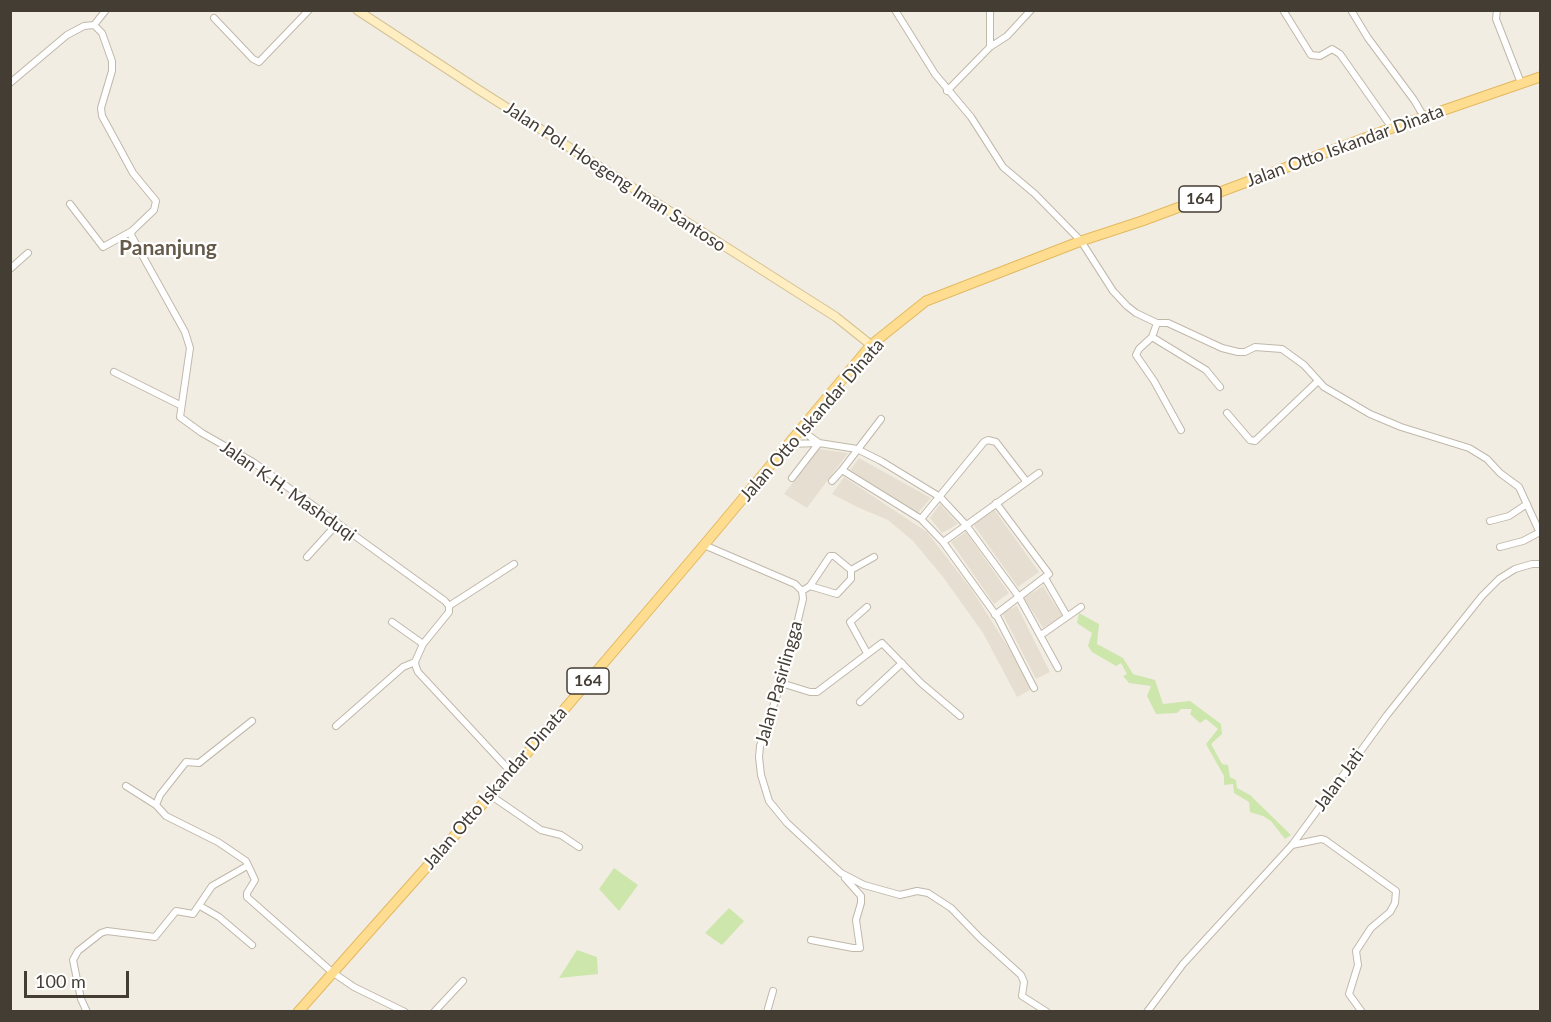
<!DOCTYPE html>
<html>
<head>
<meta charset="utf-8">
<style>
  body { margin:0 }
  #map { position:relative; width:1551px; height:1022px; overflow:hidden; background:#f2ede3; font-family:Lato,sans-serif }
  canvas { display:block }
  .frame { position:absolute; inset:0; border:12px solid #443d34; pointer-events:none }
  .scale { position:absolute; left:24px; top:971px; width:105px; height:27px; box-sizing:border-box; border:3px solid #443d34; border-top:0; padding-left:8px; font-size:18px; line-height:21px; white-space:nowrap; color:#443d34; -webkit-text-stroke:4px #fff; paint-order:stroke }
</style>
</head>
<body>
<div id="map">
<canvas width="1551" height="1022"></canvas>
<div class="frame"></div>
<div class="scale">100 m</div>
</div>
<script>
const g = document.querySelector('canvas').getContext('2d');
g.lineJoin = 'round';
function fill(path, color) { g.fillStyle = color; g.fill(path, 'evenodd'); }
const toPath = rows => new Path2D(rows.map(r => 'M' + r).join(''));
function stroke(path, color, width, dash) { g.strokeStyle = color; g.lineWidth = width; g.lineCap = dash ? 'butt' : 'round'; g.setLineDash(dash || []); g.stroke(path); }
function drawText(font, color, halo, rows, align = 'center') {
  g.font = font + ' Lato,sans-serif'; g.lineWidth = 4.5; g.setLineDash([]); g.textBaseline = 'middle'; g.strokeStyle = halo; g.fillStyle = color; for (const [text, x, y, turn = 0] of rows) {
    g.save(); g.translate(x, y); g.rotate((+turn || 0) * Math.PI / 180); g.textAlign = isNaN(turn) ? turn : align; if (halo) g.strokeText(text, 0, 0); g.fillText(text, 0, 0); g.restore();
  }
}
const residential = toPath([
  [819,449,848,453,807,508,784,494],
  [859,458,931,498,918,513,850,470],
  [844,477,927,532,972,590,1034,688,1017,697,983,633,943,577,913,541,888,520,857,507,832,494],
  [940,504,958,524,942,533,930,518],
  [994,509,1039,572,1018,587,973,524],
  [966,532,1009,593,994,604,951,542],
  [1043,586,1062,616,1043,628,1024,598],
  [1017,606,1050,672,1036,679,1002,613]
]);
const green = toPath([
  [1079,613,1099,624,1097,644,1123,658,1133,674,1155,680,1163,704,1190,701,1221,724,1222,734,1211,744,1222,764,1228,765,1230,777,1236,780,1237,788,1250,795,1291,835,1285,839,1271,821,1263,816,1250,812,1249,802,1234,793,1233,784,1224,785,1224,776,1206,744,1218,729,1206,719,1200,723,1190,714,1192,709,1181,709,1177,713,1156,714,1147,696,1151,686,1129,683,1123,676,1127,674,1121,663,1116,666,1092,652,1088,646,1092,633,1077,623],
  [614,868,638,885,619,911,599,889],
  [729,908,744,921,722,945,705,933],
  [577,950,597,957,598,974,559,978]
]);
const street = toPath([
  [106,10,94,25,102,33,112,61,112,71,101,108,102,116,133,173,156,201,154,210,132,231,131,235,185,332,190,348,180,417,202,433,253,462,445,601,449,606,449,612,423,644,415,662,416,667,418,672,511,772],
  [895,10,935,74,971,117,1003,167,1035,194,1081,241,1113,291,1127,306,1136,313,1157,323,1168,323,1222,348,1238,352,1245,352,1255,347,1282,349,1304,365,1324,387,1370,414,1401,427,1469,448,1487,459,1500,473,1519,487,1540,533],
  [1283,10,1311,55,1320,56,1332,49,1340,54,1392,128],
  [1351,10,1368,38,1414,100,1424,117],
  [1497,10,1496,19,1521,83],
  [214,18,253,59,259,62,309,10],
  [990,47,990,10],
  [10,83,67,35,84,26,94,25],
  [947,91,990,47,1007,36,1031,10],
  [70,204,103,247,132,231],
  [10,269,28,253],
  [1157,323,1152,337,1139,349,1136,355,1154,381,1181,430],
  [1152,337,1206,370,1220,387],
  [114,372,180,405],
  [1227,413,1250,440,1255,441,1318,381],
  [881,419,842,470,921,519,943,542,998,618,1034,688],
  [801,430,819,443,857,449,881,461,940,497,966,525,1019,597,1058,668],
  [790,444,817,443],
  [792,478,819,443],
  [832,481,842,470],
  [921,519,984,442,988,440,996,442,1026,481],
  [1490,521,1509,516,1527,504],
  [943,542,1039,473],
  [704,545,795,584,802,591,803,599,788,662,760,746,759,757,761,775,769,801,787,823,841,873,864,885,900,895,917,891,928,893,951,908,980,938,1021,975,1024,982,1022,996,1047,1012],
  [1500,547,1523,541,1540,532],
  [307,557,337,524],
  [851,570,874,557],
  [1045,578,1067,616],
  [802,591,810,586,830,556,834,556,851,570,851,579,837,594,810,586],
  [449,606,514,564],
  [995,615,1049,574,996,503],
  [392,622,423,644],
  [1041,635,1081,607],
  [867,653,850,622,867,607],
  [781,683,810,692,817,692,882,643,921,683,960,716],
  [860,702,902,663],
  [252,721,199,763,186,762,160,795,156,805,166,816,218,842,246,861,255,880,247,893,247,897,332,972,354,987,405,1012],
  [336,726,403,667,415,662],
  [126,786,156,805],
  [490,795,541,830,561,835,579,847],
  [1292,845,1321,839,1325,840,1396,891,1395,903,1390,912,1371,928,1356,951,1358,965,1349,994,1362,1012],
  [200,906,219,917,252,945],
  [811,940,853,948,860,948,856,920,861,903,861,896,845,878],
  [87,1012,81,999,73,960,78,951,101,933,107,931,155,937,176,911,193,914,212,886,247,866],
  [434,1012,463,981],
  [767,1012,773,991],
  [1147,1012,1183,964,1292,845,1387,715,1482,596,1499,579,1515,569,1532,564,1540,564]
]);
const secondary = toPath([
  [357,10,479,90,836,317,871,345]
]);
const primary = toPath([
  [298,1012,511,772,704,545,871,345,926,301,1081,241,1142,221,1392,128,1540,77]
]);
const shields = [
  [1200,199,42],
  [588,681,42]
];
const shieldNames = [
  ["164",1200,199],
  ["164",588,681]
];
const streetNames = [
  ["Jalan Otto Iskandar Dinata",1345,146,-20],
  ["Jalan Pol. Hoegeng Iman Santoso",615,177,33],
  ["Jalan Otto Iskandar Dinata",812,420,-49],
  ["Jalan K.H. Mashduqi",288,491,35],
  ["Jalan Pasirlingga",779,683,-74],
  ["Jalan Jati",1339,780,-54],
  ["Jalan Otto Iskandar Dinata",495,788,-49]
];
const quarterNames = [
  ["Pananjung",168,248]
];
fill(residential, '#e6dfd1');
fill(green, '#cde6ac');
stroke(street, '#c0b8a9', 8);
stroke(secondary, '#d5c295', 10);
stroke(primary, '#e3b961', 11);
stroke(street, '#fff', 6);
stroke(secondary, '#feeec1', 8);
stroke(primary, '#fedd90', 9);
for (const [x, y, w] of shields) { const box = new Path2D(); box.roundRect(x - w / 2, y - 13, w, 26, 4.5); g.fillStyle = '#fff'; g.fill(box); stroke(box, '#443d34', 1.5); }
drawText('bold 16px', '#443d34', null, shieldNames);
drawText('18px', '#443d34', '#fff', streetNames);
drawText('bold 21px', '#665b4b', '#fff', quarterNames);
</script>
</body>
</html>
